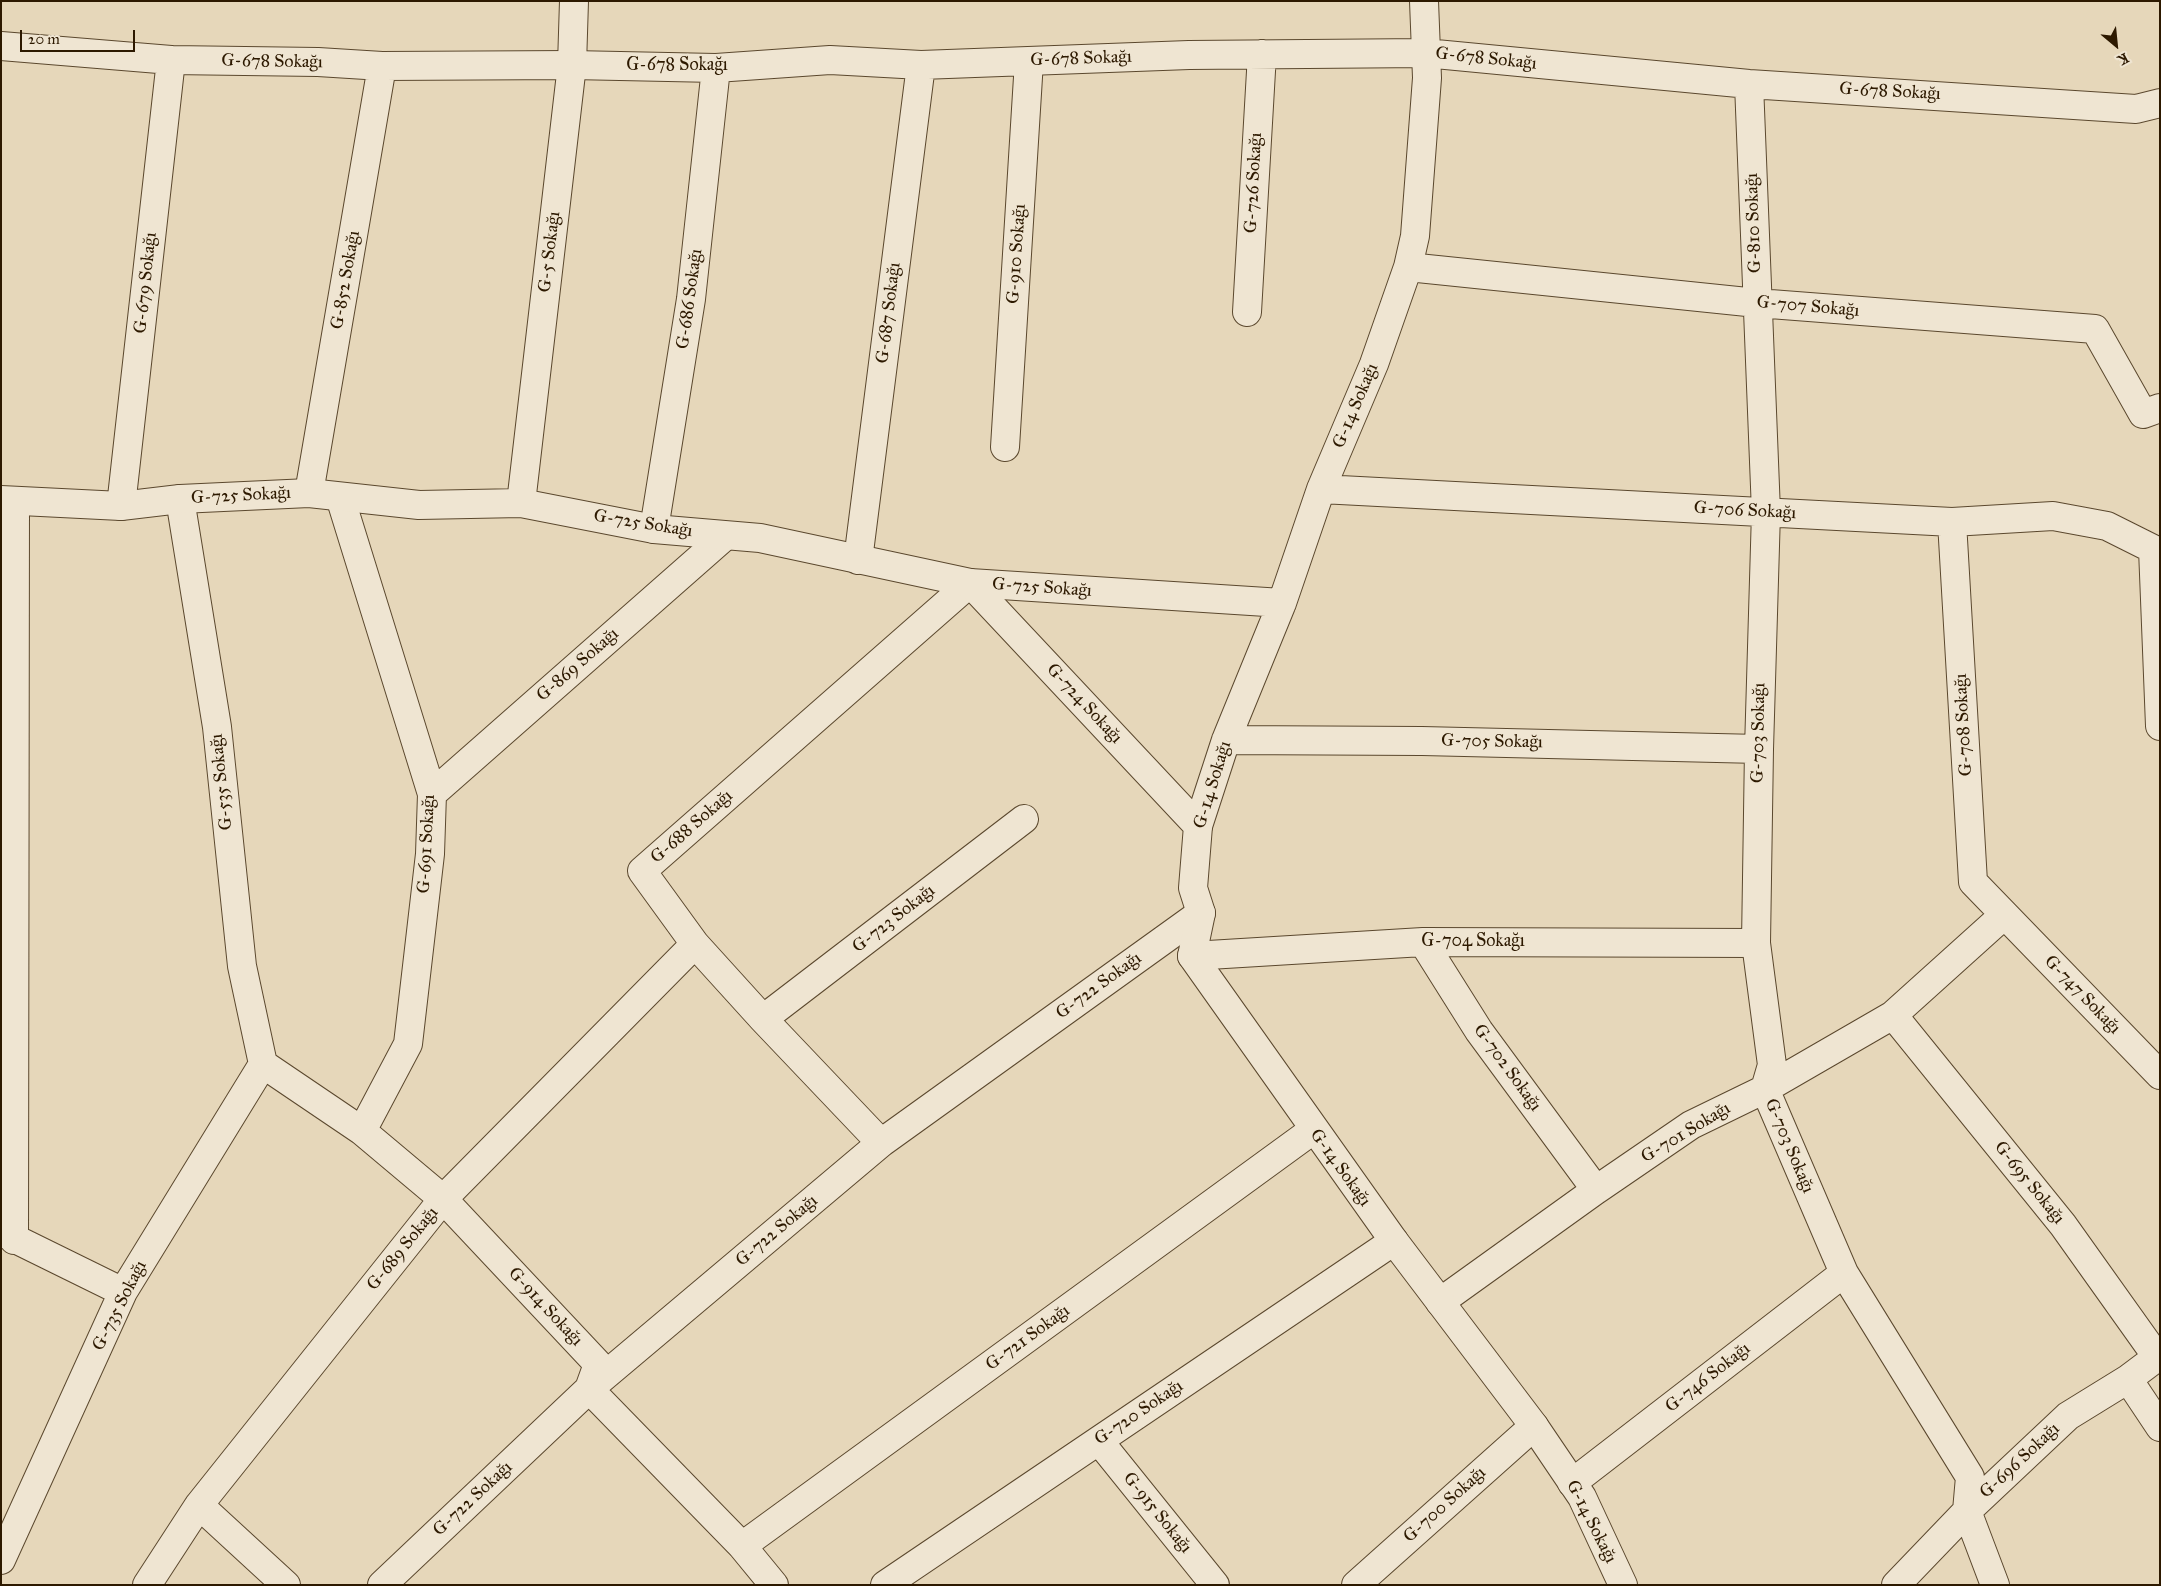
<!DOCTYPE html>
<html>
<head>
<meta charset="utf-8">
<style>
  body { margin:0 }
  #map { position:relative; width:2161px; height:1586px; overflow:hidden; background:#e6d7ba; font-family:"IM FELL Great Primer",serif }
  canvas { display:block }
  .frame { position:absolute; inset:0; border:2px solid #2d1900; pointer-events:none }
  .north { position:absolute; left:2091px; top:20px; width:50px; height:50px; -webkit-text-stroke:4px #efe5d2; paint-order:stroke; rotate:152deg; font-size:14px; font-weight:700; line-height:20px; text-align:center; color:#2d1900 }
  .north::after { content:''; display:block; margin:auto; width:18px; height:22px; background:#2d1900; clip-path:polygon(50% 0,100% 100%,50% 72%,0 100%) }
  .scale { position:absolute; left:20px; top:30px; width:115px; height:22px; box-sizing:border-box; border:2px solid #2d1900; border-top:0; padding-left:6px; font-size:15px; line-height:18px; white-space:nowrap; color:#2d1900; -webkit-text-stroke:4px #efe5d2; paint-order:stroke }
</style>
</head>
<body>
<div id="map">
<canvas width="2161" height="1586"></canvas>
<div class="frame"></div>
<div class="north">K</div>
<div class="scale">20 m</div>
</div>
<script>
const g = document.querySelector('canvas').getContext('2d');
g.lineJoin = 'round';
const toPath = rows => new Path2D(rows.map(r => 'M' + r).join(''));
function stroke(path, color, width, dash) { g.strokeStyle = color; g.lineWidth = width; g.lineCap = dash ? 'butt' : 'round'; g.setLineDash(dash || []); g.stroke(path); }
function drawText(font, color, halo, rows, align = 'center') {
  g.font = font + ' "IM FELL Great Primer",serif'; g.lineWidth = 4; g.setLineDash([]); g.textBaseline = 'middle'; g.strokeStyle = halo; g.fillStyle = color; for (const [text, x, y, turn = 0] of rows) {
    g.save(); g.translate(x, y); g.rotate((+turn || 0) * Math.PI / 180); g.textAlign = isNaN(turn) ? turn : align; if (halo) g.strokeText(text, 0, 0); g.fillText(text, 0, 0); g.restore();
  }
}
const minor = toPath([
  [1,46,171,60,318,62,382,66,572,65,716,68,830,60,921,65,1189,55,1425,53,1749,84,2136,109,2160,103],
  [1749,84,1766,512,1759,749,1756,943,1772,1065,1765,1089,1844,1273,1970,1477,1967,1511,1995,1585],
  [1408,267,1757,303,2095,329,2143,414,2160,408],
  [1247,312,1262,54],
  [1005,447,1029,61],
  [1321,489,1952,522,2053,516,2107,526,2153,549,2160,555],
  [309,493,382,66],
  [340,497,432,794,430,854,408,1044,362,1131],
  [180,499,217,727,242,966,263,1064],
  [121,506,171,60],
  [1952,522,1973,882,2160,1075],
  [654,529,691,299,716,68],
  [2153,549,2160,726],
  [858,560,921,65],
  [1226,740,1422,741,1759,749],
  [432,794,724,537],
  [1198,826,1226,740,1282,603,1321,489,1374,364,1408,267,1415,236,1427,78,1424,1],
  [1423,942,1479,1031,1596,1190],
  [1192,956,1423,942,1756,943],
  [1893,1015,2063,1225,2157,1357],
  [763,1019,1024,819],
  [263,1064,362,1131,443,1199,598,1364,589,1389,742,1546,774,1585],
  [881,1143,763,1019,695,944,642,871,970,583,1282,603],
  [1,1232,123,1292],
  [14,1240,15,501],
  [1440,1302,1596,1190,1691,1125,1765,1089,1893,1015,2004,915],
  [2128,1379,2160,1427],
  [1099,1441,1215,1585],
  [1572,1483,1844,1273],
  [199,1505,286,1585],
  [742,1546,1313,1130],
  [1,1560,123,1292,263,1064],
  [147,1585,199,1505,443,1199,695,944],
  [382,1585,589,1389,881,1143,1201,913],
  [885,1585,1394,1241],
  [1356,1585,1534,1426],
  [1896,1585,1967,1511,2068,1416,2128,1379,2160,1355]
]);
const tertiary = toPath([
  [1,500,121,506,180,499,309,493,419,505,521,503,654,529,760,538,970,583,1198,826,1193,888,1201,913,1192,956,1394,1241,1534,1426,1582,1497,1623,1585],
  [521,503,572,65,574,1]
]);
const streetNames = [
  ["G-678 Sokağı",1081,59,-2],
  ["G-678 Sokağı",1486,59,6],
  ["G-678 Sokağı",272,62,1],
  ["G-678 Sokağı",677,66],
  ["G-678 Sokağı",1890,92,3],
  ["G-726 Sokağı",1254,183,-87],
  ["G-810 Sokağı",1754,223,-92],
  ["G-5 Sokağı",550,252,-83],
  ["G-910 Sokağı",1017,254,-86],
  ["G-852 Sokağı",346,280,-80],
  ["G-679 Sokağı",146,283,-84],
  ["G-686 Sokağı",690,299,-82],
  ["G-707 Sokağı",1808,307,5],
  ["G-687 Sokağı",889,313,-83],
  ["G-14 Sokağı",1356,406,-67],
  ["G-725 Sokağı",241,496,-3],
  ["G-706 Sokağı",1745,511,3],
  ["G-725 Sokağı",643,524,9],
  ["G-725 Sokağı",1042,588,4],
  ["G-869 Sokağı",578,665,-41],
  ["G-724 Sokağı",1084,704,47],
  ["G-708 Sokağı",1964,725,-93],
  ["G-703 Sokağı",1759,733,-89],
  ["G-705 Sokağı",1492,742,1],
  ["G-535 Sokağı",222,782,-96],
  ["G-14 Sokağı",1213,785,-73],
  ["G-688 Sokağı",692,827,-41],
  ["G-691 Sokağı",427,844,-87],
  ["G-723 Sokağı",894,919,-38],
  ["G-704 Sokağı",1473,942],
  ["G-722 Sokağı",1099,986,-36],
  ["G-747 Sokağı",2082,995,46],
  ["G-702 Sokağı",1507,1068,54],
  ["G-701 Sokağı",1686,1133,-31],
  ["G-703 Sokağı",1789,1146,67],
  ["G-14 Sokağı",1340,1168,54],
  ["G-695 Sokağı",2029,1183,51],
  ["G-722 Sokağı",777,1231,-40],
  ["G-689 Sokağı",403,1249,-51],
  ["G-735 Sokağı",120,1306,-63],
  ["G-914 Sokağı",545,1307,47],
  ["G-721 Sokağı",1028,1338,-36],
  ["G-746 Sokağı",1708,1378,-38],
  ["G-720 Sokağı",1139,1413,-34],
  ["G-696 Sokağı",2020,1461,-43],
  ["G-722 Sokağı",473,1499,-43],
  ["G-700 Sokağı",1445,1505,-42],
  ["G-915 Sokağı",1157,1513,51],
  ["G-14 Sokağı",1591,1522,63]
];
stroke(minor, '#5b482e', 30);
stroke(tertiary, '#5b482e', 30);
stroke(minor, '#efe5d2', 28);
stroke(tertiary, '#efe5d2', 28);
drawText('18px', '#2d1900', '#efe5d2', streetNames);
</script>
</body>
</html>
